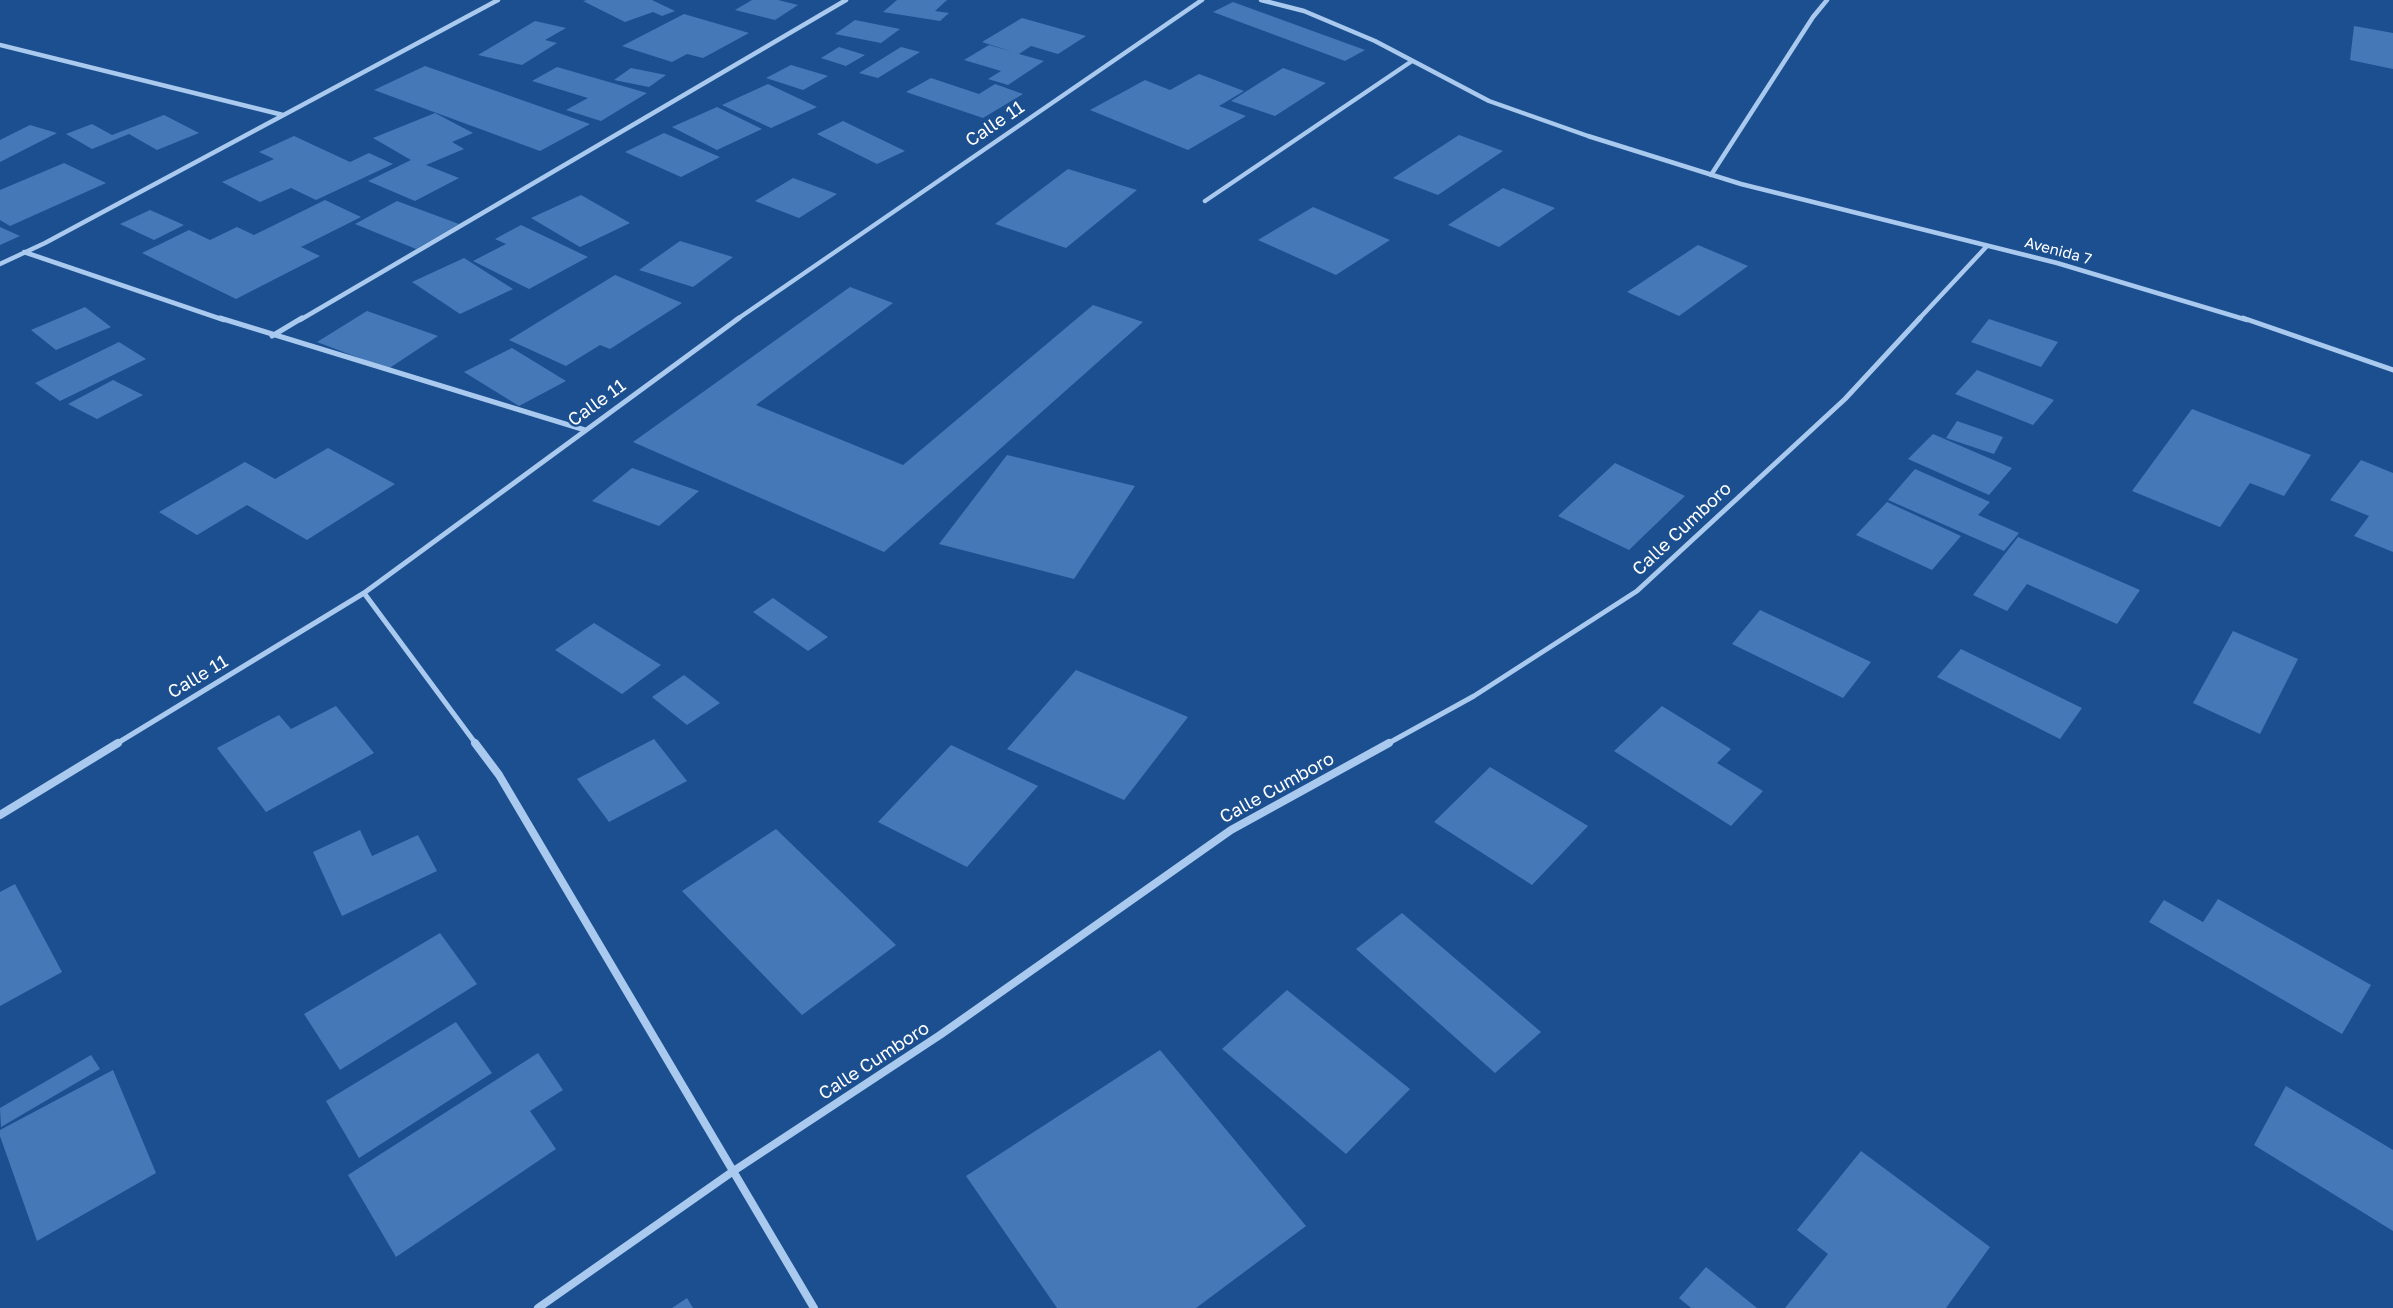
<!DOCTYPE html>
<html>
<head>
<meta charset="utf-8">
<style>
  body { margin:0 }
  canvas { display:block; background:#1b4f8f }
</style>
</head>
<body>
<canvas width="2393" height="1308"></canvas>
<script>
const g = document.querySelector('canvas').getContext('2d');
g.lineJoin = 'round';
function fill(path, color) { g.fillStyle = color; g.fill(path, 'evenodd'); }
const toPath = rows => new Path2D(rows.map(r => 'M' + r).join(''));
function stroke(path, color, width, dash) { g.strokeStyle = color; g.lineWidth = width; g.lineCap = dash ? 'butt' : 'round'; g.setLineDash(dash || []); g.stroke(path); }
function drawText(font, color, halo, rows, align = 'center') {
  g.font = font + ' "Golos Text",sans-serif'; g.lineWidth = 5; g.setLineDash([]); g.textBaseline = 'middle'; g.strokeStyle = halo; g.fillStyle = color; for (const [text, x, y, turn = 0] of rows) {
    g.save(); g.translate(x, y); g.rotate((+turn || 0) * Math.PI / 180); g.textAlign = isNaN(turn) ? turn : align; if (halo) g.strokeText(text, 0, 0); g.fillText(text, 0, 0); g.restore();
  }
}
const building = toPath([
  [587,0,652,0,675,11,662,16,653,12,625,22,583,1],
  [752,0,778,0,798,5,775,20,735,10],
  [897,0,947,0,935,11,949,13,940,21,883,12],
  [1233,2,1365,50,1345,61,1213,12],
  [684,14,749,33,703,58,687,54,672,62,622,46],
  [1022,18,1086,36,1058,54,1031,46,1019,54,1044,61,1008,85,988,79,1001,71,964,60,989,45,1013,52,982,42],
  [855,20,900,29,881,43,835,34],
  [535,21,566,28,545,40,557,43,522,65,478,55],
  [2354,26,2393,33,2393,69,2350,60],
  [839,47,865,55,846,66,821,58],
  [901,47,920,52,878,78,859,73],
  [791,65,828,76,803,90,766,78],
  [425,66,590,124,540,151,374,90],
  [557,67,647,93,601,121,566,110,588,98,532,81],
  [631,68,666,75,649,87,614,80],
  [1283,68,1326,83,1275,116,1231,101],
  [1199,74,1244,91,1219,106,1246,116,1188,150,1090,110,1145,80,1170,90],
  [931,78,979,94,995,84,1023,94,983,118,906,92],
  [768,84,817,107,771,128,722,105],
  [717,107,762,129,717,150,672,127],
  [435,113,473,133,452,142,464,149,426,165,459,178,415,201,368,181,411,160,373,138],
  [164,115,199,133,157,150,129,134,92,149,66,134,92,124,112,135],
  [843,121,905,151,877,164,817,134],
  [30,125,57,133,0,162,0,140],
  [664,133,720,157,681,177,625,152],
  [1459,135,1503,151,1438,195,1393,178],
  [294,136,350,162,369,153,393,164,316,200,291,188,260,202,222,182,274,159,259,152],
  [64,163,106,183,10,226,0,220,0,190],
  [1068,169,1137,190,1066,248,995,224],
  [793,178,837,194,799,218,755,201],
  [1503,188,1555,208,1499,247,1448,225],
  [581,195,630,223,580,247,531,218],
  [325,200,361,217,301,247,320,256,236,299,142,253,189,230,210,240,237,227,254,235],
  [397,201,459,224,416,249,355,224],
  [1313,207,1390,240,1336,275,1258,240],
  [150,210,184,225,154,240,120,224],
  [521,225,588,257,529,289,473,261,506,244,495,239],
  [0,227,20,236,0,245],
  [680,241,733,257,693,287,639,270],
  [1698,245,1748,266,1679,316,1627,292],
  [464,258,513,289,460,314,412,282],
  [615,275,682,303,610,349,600,345,566,366,509,340],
  [850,287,893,303,756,405,903,465,1093,305,1143,322,884,552,633,442],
  [85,307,111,327,56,350,31,330],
  [367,311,438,336,388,369,317,342],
  [1989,319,2058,342,2041,367,1971,342],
  [119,342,146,359,60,401,35,383],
  [512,348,566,381,519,406,464,372],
  [1977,370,2054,400,2033,425,1955,394],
  [113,380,143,395,97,419,68,404],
  [2192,409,2311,455,2284,496,2250,483,2220,527,2132,491],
  [1957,421,2003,437,1994,454,1946,438],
  [1933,434,2012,468,1989,495,1908,459],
  [328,448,395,484,307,540,247,505,197,535,159,512,245,462,275,479],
  [1007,455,1135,486,1074,579,939,544],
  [2361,460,2393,473,2393,552,2354,536,2369,516,2330,500],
  [1615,463,1685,496,1629,550,1558,516],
  [632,468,699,491,659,526,592,501],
  [1915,469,1990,502,1978,515,2019,533,2004,551,1888,500],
  [1887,502,1961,536,1932,570,1856,535],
  [2018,537,2140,590,2117,624,2027,584,2007,611,1973,595],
  [773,598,828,637,808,651,753,612],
  [1760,610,1871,662,1843,698,1732,644],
  [594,623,661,665,622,694,555,650],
  [2233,631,2298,659,2260,734,2193,703],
  [1961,649,2082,708,2060,739,1937,677],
  [1076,670,1188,717,1124,800,1007,749],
  [684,675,720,703,687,725,652,697],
  [336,706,374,753,266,812,217,748,279,715,291,729],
  [1662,706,1731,749,1717,763,1763,791,1731,826,1614,751],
  [654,739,687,781,609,822,577,779],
  [951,745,1038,786,967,867,878,822],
  [1490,767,1588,826,1532,885,1434,822],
  [776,829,896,945,802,1015,682,891],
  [360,830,372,856,418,835,437,871,342,916,313,852],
  [15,884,62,972,0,1006,0,892],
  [2218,899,2371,985,2342,1034,2149,922,2164,900,2203,922],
  [1402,913,1541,1032,1495,1073,1356,949],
  [440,933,477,984,340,1070,304,1014],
  [1287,990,1410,1089,1346,1154,1222,1049],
  [456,1022,492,1073,359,1158,326,1101],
  [1160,1050,1306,1226,1196,1308,1057,1308,966,1176],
  [538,1053,563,1090,530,1111,556,1149,396,1257,348,1175],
  [91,1055,100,1069,1,1127,0,1108],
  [113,1070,156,1173,37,1241,0,1136,0,1130],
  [2286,1086,2393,1150,2393,1231,2254,1145],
  [1861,1151,1990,1247,1946,1308,1785,1308,1828,1254,1797,1230],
  [1706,1267,1757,1308,1691,1308,1679,1298],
  [687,1298,693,1308,672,1308]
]);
const minorFar2 = toPath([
  [1261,0,1304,11,1375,41,1489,101,1588,136,1741,184,2057,263,2247,320],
  [0,45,283,115],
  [1711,175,1813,17,1827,0],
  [1205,201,1412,61],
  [24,252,224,320],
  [0,264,45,243,498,0],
  [300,320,846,0],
  [736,320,1202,0],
  [1918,320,1987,246]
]);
const minorFar1 = toPath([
  [220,318,585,430],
  [2243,318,2393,370],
  [272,336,302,318],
  [364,593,476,744],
  [116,744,364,593,739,318],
  [1387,744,1474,696,1637,591,1845,399,1920,318]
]);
const minor = toPath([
  [475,743,499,775,814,1308],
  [0,815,118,743],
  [538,1308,732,1172,940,1035,1231,830,1389,743]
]);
const farStreetnames = [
  ["Avenida 7",2058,251,15]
];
const streetNames = [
  ["Calle 11",995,124,-34],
  ["Calle 11",597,403,-36],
  ["Calle Cumboro",1682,529,-43],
  ["Calle 11",198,677,-31],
  ["Calle Cumboro",1277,788,-29],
  ["Calle Cumboro",874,1061,-33]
];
fill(building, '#4478b7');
stroke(minorFar2, '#a9c9ee', 4.5);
stroke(minorFar1, '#a9c9ee', 5);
stroke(minor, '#a9c9ee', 8);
drawText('15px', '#fff', '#1b4f8f', farStreetnames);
drawText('18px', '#fff', '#1b4f8f', streetNames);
</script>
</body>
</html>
